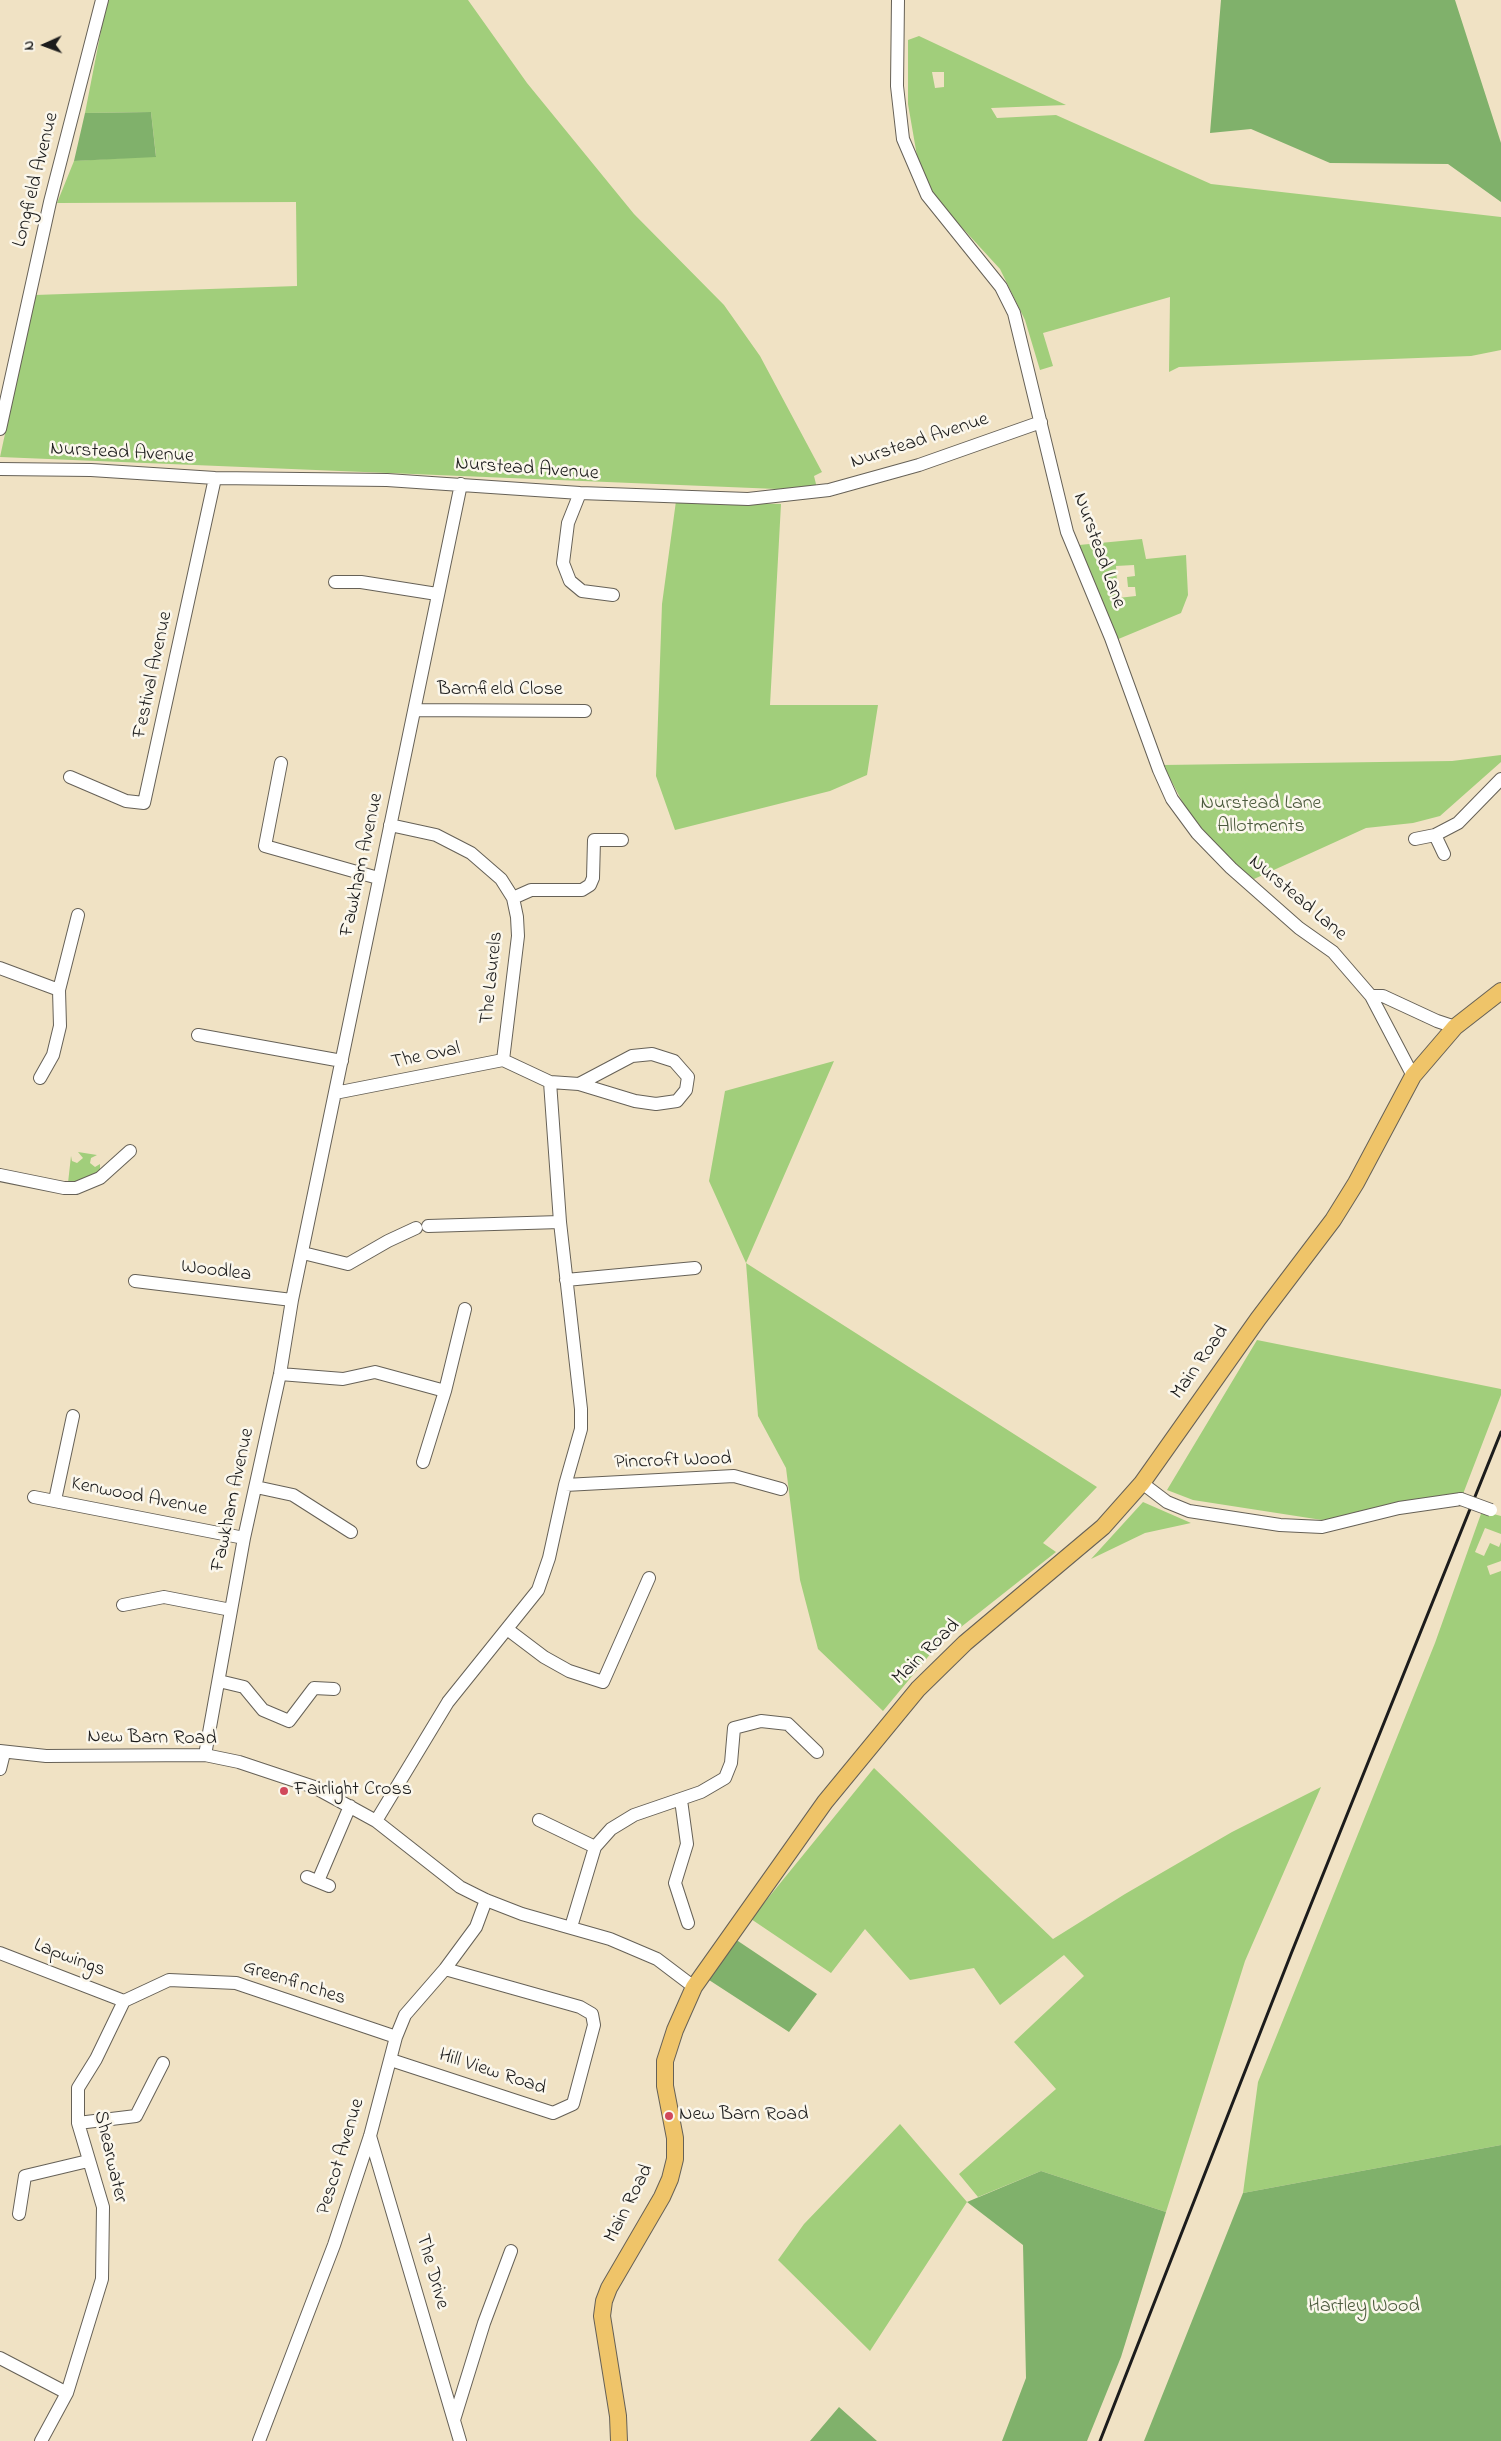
<!DOCTYPE html>
<html>
<head>
<meta charset="utf-8">
<style>
  body { margin:0 }
  #map { position:relative; width:1501px; height:2441px; overflow:hidden; background:#f0e2c4; font-family:"Indie Flower",sans-serif }
  canvas { display:block }
  .north { position:absolute; left:20px; top:20px; width:50px; height:50px; -webkit-text-stroke:4px #fbf7ec; paint-order:stroke; rotate:268deg; font-size:14px; font-weight:700; line-height:20px; text-align:center; color:#1c1c1c }
  .north::after { content:''; display:block; margin:auto; width:18px; height:22px; background:#1c1c1c; clip-path:polygon(50% 0,100% 100%,50% 72%,0 100%) }
</style>
</head>
<body>
<div id="map">
<canvas width="1501" height="2441"></canvas>
<div class="north">N</div>
</div>
<script>
const g = document.querySelector('canvas').getContext('2d');
g.lineJoin = 'round';
function fill(path, color) { g.fillStyle = color; g.fill(path, 'evenodd'); }
const toPath = rows => new Path2D(rows.map(r => 'M' + r).join(''));
function stroke(path, color, width, dash) { g.strokeStyle = color; g.lineWidth = width; g.lineCap = dash ? 'butt' : 'round'; g.setLineDash(dash || []); g.stroke(path); }
function drawText(font, color, halo, rows, align = 'center') {
  g.font = font + ' "Indie Flower",sans-serif'; g.lineWidth = 5; g.setLineDash([]); g.textBaseline = 'middle'; g.strokeStyle = halo; g.fillStyle = color; for (const [text, x, y, turn = 0] of rows) {
    g.save(); g.translate(x, y); g.rotate((+turn || 0) * Math.PI / 180); g.textAlign = isNaN(turn) ? turn : align; if (halo) g.strokeText(text, 0, 0); g.fillText(text, 0, 0); g.restore();
  }
}
const green = toPath([
  [107,0,468,0,527,83,634,214,724,305,760,356,822,472,814,476,817,488,777,489,0,457,35,295,297,286,296,202,57,203,74,161,156,156,151,112,85,113],
  [919,36,1066,105,991,108,997,118,1056,115,1211,184,1501,217,1501,350,1471,356,1179,367,1169,372,1170,297,1043,333,1053,366,1040,370,1025,320,1000,269,934,197,917,156,908,104,908,40],
  [932,72,944,72,944,87,935,88],
  [676,501,781,504,770,705,878,705,867,775,830,791,675,830,656,776,662,604],
  [1142,539,1146,559,1186,555,1188,595,1181,613,1116,640,1079,545],
  [1134,565,1135,576,1127,577,1128,587,1135,587,1136,596,1118,598,1116,566],
  [1501,755,1501,762,1440,816,1413,823,1366,828,1254,879,1229,860,1209,838,1184,805,1163,765,1452,761],
  [834,1061,746,1263,1097,1487,1043,1543,1056,1552,937,1646,883,1711,818,1649,800,1580,786,1468,758,1416,746,1263,709,1181,725,1091],
  [78,1152,97,1155,91,1158,90,1163,95,1167,100,1164,100,1170,84,1181,68,1183,71,1156,72,1161,77,1163,83,1158],
  [1257,1340,1501,1389,1501,1395,1463,1494,1322,1520,1193,1500,1167,1490],
  [1143,1502,1191,1523,1145,1533,1091,1559],
  [1482,1511,1501,1516,1501,1534,1485,1528,1475,1552,1484,1556,1490,1543,1499,1547,1501,1542,1501,1561,1487,1566,1490,1575,1501,1571,1501,2145,1243,2193,1258,2082,1435,1643],
  [874,1768,1053,1939,1125,1894,1232,1832,1321,1787,1245,1961,1166,2212,1041,2171,978,2197,959,2174,1056,2089,1014,2042,1084,1976,1064,1955,1000,2005,974,1968,910,1980,865,1929,831,1973,751,1919],
  [900,2124,967,2202,870,2351,778,2260,804,2224]
]);
const forest = toPath([
  [1221,0,1455,0,1501,143,1501,202,1448,164,1330,163,1251,129,1210,133],
  [151,112,156,157,74,161,85,113],
  [735,1939,817,1994,789,2032,709,1980],
  [1501,2145,1501,2441,1144,2441,1243,2193],
  [1041,2171,1166,2212,1121,2357,1087,2441,1002,2441,1026,2378,1023,2245,967,2202],
  [839,2407,877,2441,810,2441]
]);
const minor = toPath([
  [898,0,897,86,903,139,927,195,1001,287,1014,313,1067,532,1111,638,1159,770,1172,799,1197,833,1231,868,1299,928,1333,952,1371,996,1383,996,1437,1021,1455,1027],
  [0,429,50,202,102,0],
  [0,469,91,470,215,478,387,480,580,493,748,499,829,490,919,465,1041,422],
  [580,493,568,523,563,563,570,581,582,591,613,595],
  [335,582,361,582,437,594],
  [415,710,585,711],
  [281,763,265,846,378,878],
  [70,777,126,801,144,803,215,478],
  [390,825,436,835,471,853,501,879,513,898,517,917,518,936,503,1060],
  [1435,835,1444,854],
  [1415,839,1435,835,1458,823,1501,779],
  [513,898,531,890,582,890,590,885,593,878,594,840,622,840],
  [0,968,59,990],
  [1371,996,1413,1076],
  [198,1035,342,1061],
  [40,1078,53,1055,60,1026,59,990,78,915],
  [335,1093,503,1060,550,1082,579,1084,632,1056,652,1054,674,1061,688,1077,686,1090,677,1101,656,1104,635,1101,579,1084],
  [0,1175,64,1188,76,1188,100,1178,130,1151],
  [428,1226,560,1222],
  [303,1253,348,1264,388,1241,416,1228],
  [566,1280,695,1268],
  [135,1281,292,1300],
  [280,1374,343,1379,375,1372,445,1391],
  [423,1462,445,1391,465,1309],
  [1142,1483,1167,1502,1189,1511,1280,1525,1322,1527,1399,1508,1461,1499],
  [565,1485,734,1476,781,1489],
  [256,1487,293,1495,351,1532],
  [34,1497,244,1538],
  [55,1500,73,1416],
  [123,1605,164,1597,231,1610],
  [507,1629,544,1657,569,1671,603,1682,649,1578],
  [219,1681,244,1687,263,1710,289,1721,314,1688,334,1689],
  [0,1751,46,1756,205,1755,239,1762,314,1787,376,1821,460,1887,486,1900,522,1914,610,1939,657,1959,694,1987],
  [205,1755,244,1538,280,1374,292,1300,461,484],
  [0,1769,4,1753],
  [681,1800,687,1844,675,1883,688,1923],
  [539,1820,595,1847],
  [376,1821,448,1702,538,1590,549,1558,565,1485,581,1429,581,1409,560,1222,550,1082],
  [307,1877,329,1886],
  [318,1881,350,1806],
  [571,1927,595,1847,611,1829,634,1815,701,1792,725,1778,731,1763,734,1728,761,1721,788,1724,817,1752],
  [0,1953,124,2001],
  [124,2001,169,1980,236,1983,396,2037],
  [391,2060,553,2113,573,2104,594,2025,592,2014,580,2007,445,1969],
  [78,2123,136,2116,163,2063],
  [370,2136,460,2441],
  [19,2214,25,2176,88,2161],
  [0,2358,67,2393],
  [454,2420,484,2323,511,2251],
  [41,2441,67,2393,102,2279,103,2207,78,2123,78,2088,96,2059,124,2001],
  [259,2441,334,2245,370,2136,396,2037,405,2015,445,1969,476,1927,486,1900]
]);
const major = toPath([
  [619,2441,618,2416,602,2316,604,2301,609,2288,662,2197,670,2179,675,2159,675,2138,665,2086,665,2061,675,2030,694,1987,825,1802,918,1689,965,1643,1103,1527,1142,1483,1258,1319,1333,1220,1356,1183,1413,1076,1455,1027,1501,991]
]);
const rail = toPath([
  [1100,2441,1291,1954,1501,1432]
]);
const minorBridge = toPath([
  [1461,1499,1491,1510]
]);
const markers = [
  [284,1791,5,"#d1495b"],
  [669,2116,5,"#d1495b"]
];
const streetNames = [
  ["Longfield Avenue",37,180,-76],
  ["Nurstead Avenue",920,442,-18],
  ["Nurstead Avenue",122,454,3],
  ["Nurstead Avenue",527,470,4],
  ["Nurstead Lane",1098,551,70],
  ["Festival Avenue",154,675,-78],
  ["Barnfield Close",500,691],
  ["Fawkham Avenue",363,865,-78],
  ["Nurstead Lane",1297,899,40],
  ["The Laurels",493,978,-84],
  ["The Oval",426,1057,-12],
  ["Woodlea",216,1272,7],
  ["Main Road",1201,1363,-55],
  ["Pincroft Wood",673,1462,-2],
  ["Kenwood Avenue",139,1498,11],
  ["Fawkham Avenue",234,1500,-78],
  ["Main Road",927,1653,-44],
  ["New Barn Road",152,1739,1],
  ["Lapwings",69,1959,21],
  ["Greenfinches",294,1984,18],
  ["Hill View Road",492,2073,18],
  ["Shearwater",109,2157,77],
  ["Pescot Avenue",342,2157,-73],
  ["Main Road",630,2204,-63],
  ["The Drive",431,2272,74]
];
const parkNames = [
  ["Nurstead Lane",1261,805],
  ["Allotments",1261,828],
  ["Hartley Wood",1364,2308]
];
const poiNames = [
  ["Fairlight Cross",294,1791],
  ["New Barn Road",679,2116]
];
fill(green, '#a1ce7b');
fill(forest, '#80b16b');
stroke(minor, '#666157', 14);
stroke(major, '#666157', 18);
stroke(minor, '#fff', 12);
stroke(major, '#efc469', 16);
stroke(rail, '#1c1c1c', 3);
stroke(minorBridge, '#666157', 14, []);
stroke(minorBridge, '#fff', 12);
for (const [x, y, r, color] of markers) { const dot = new Path2D(); dot.arc(x, y, r, 0, 2 * Math.PI); g.fillStyle = color; g.fill(dot); stroke(dot, '#fbf7ec', 2); }
drawText('20px', '#1c1c1c', '#fbf7ec', streetNames);
drawText('20px', '#4b5a3d', '#fbf7ec', parkNames);
drawText('20px', '#1c1c1c', '#fbf7ec', poiNames, 'left');
</script>
</body>
</html>
